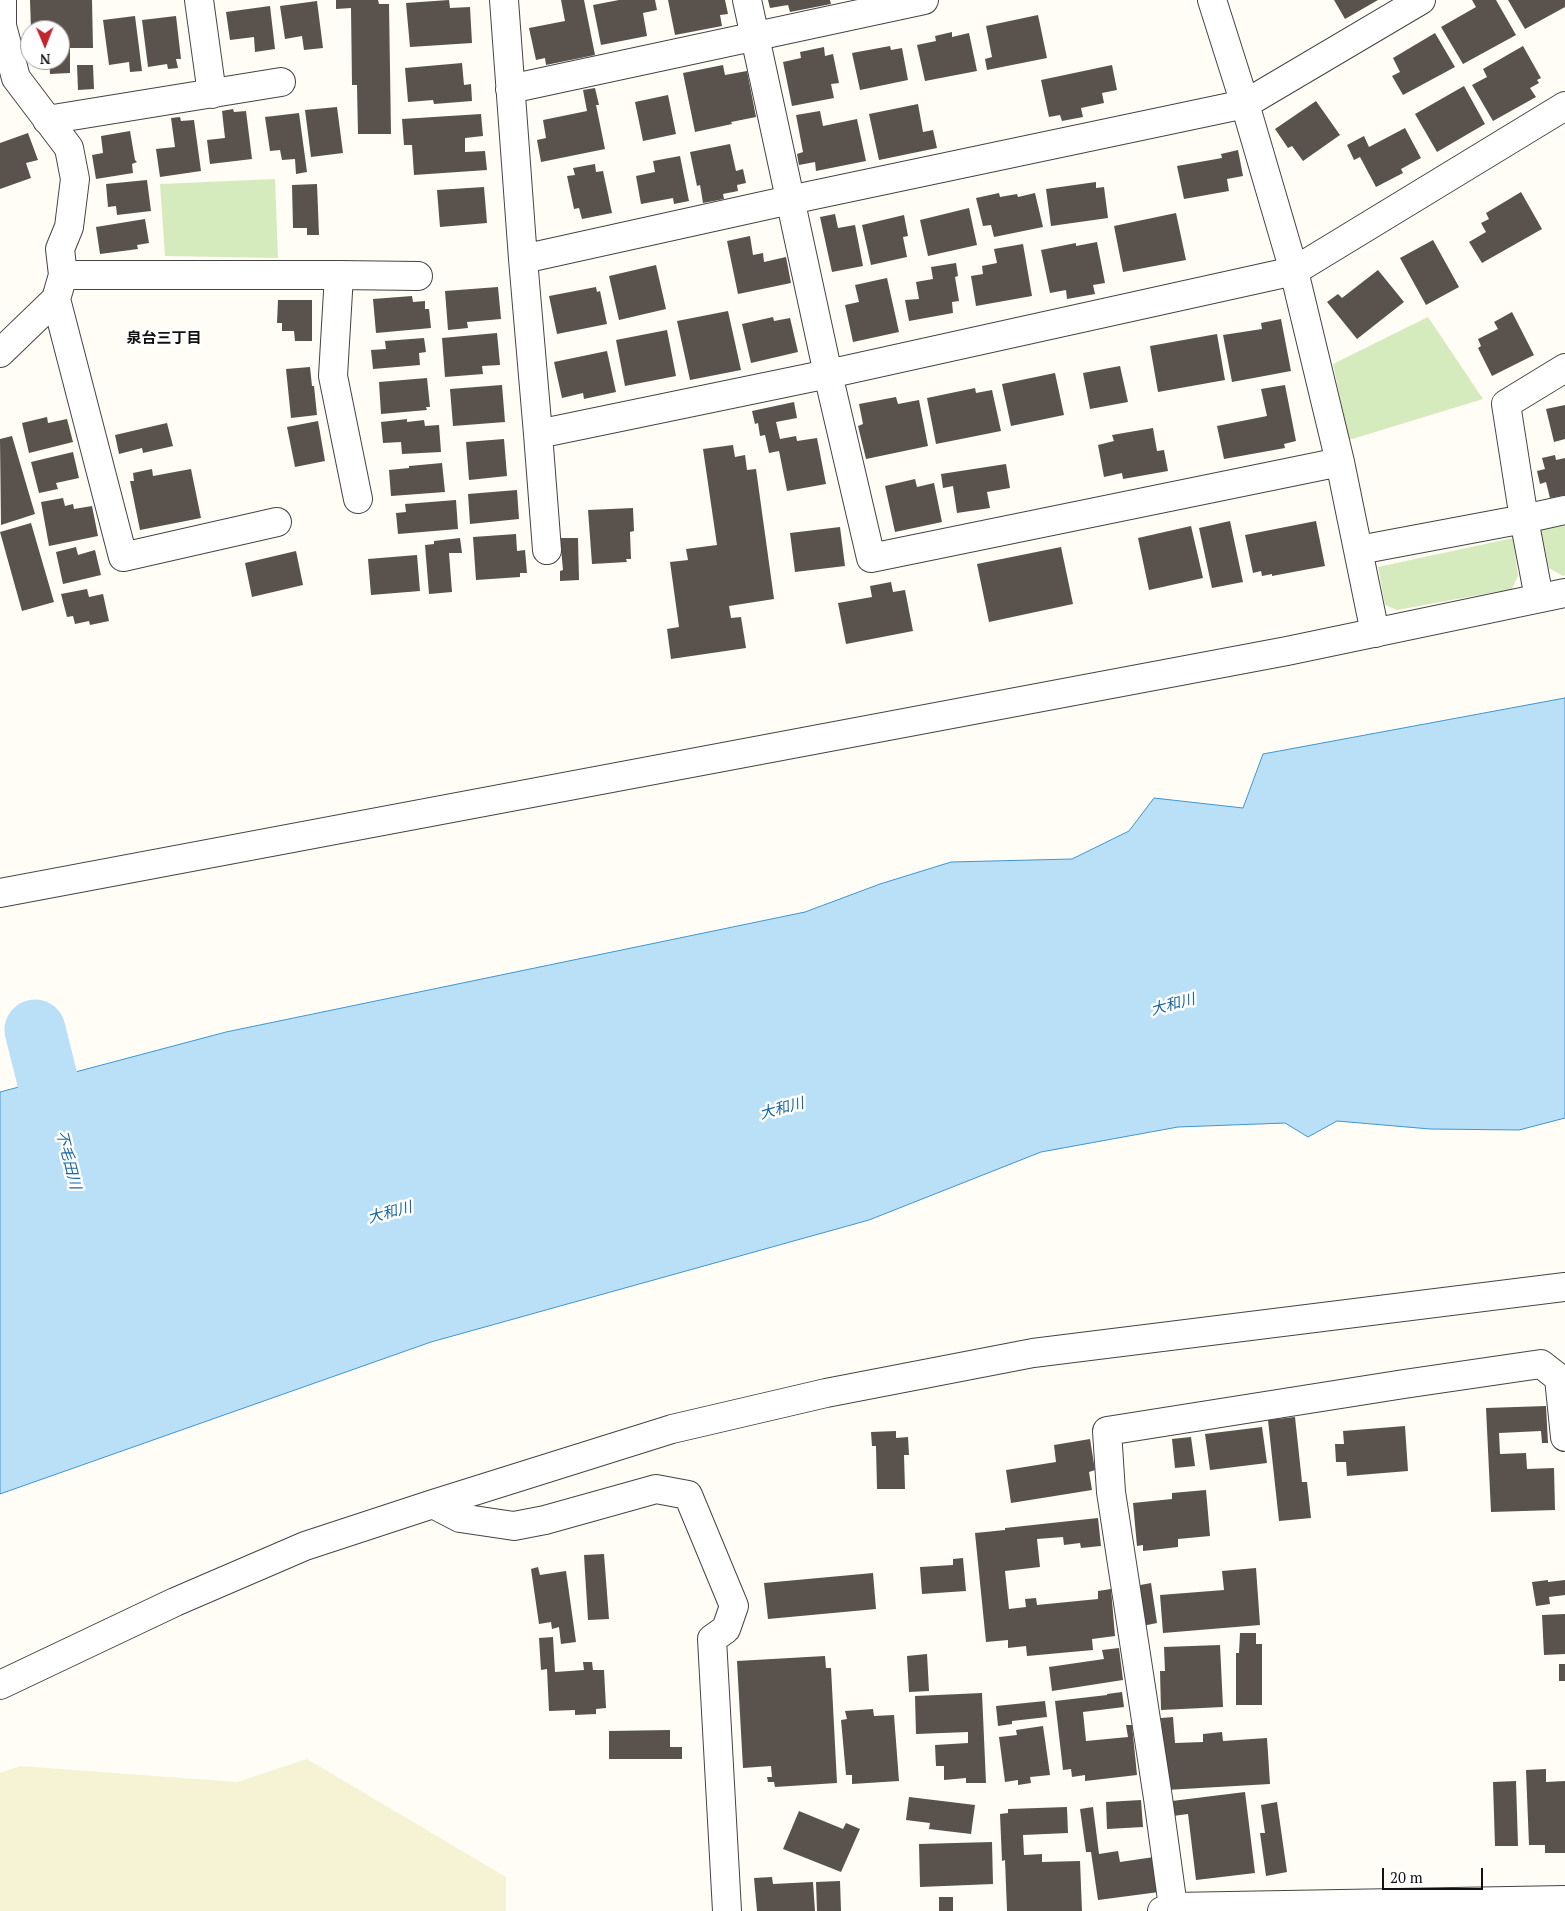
<!DOCTYPE html>
<html>
<head>
<meta charset="utf-8">
<style>
  body { margin:0 }
  #map { position:relative; width:1565px; height:1911px; overflow:hidden; background:#fffdf5; font-family:"PT Serif",serif }
  canvas { display:block }
  .north { position:absolute; left:20px; top:20px; width:50px; height:50px; box-sizing:border-box; background:#fff; border:1px solid #a0a0a0; border-radius:50%; rotate:179deg; font-size:14px; font-weight:700; line-height:20px; text-align:center; color:#111 }
  .north::after { content:''; display:block; margin:auto; width:18px; height:22px; background:#c4262e; clip-path:polygon(50% 0,100% 100%,50% 72%,0 100%) }
  .scale { position:absolute; left:1382px; top:1868px; width:101px; height:22px; box-sizing:border-box; border:2px solid #111; border-top:0; padding-left:6px; font-size:15px; line-height:18px; white-space:nowrap; color:#111; -webkit-text-stroke:4px #fff; paint-order:stroke }
</style>
</head>
<body>
<div id="map">
<canvas width="1565" height="1911"></canvas>
<div class="north">N</div>
<div class="scale">20 m</div>
</div>
<script>
const g = document.querySelector('canvas').getContext('2d');
g.lineJoin = 'round';
function fill(path, color) { g.fillStyle = color; g.fill(path, 'evenodd'); }
const toPath = rows => new Path2D(rows.map(r => 'M' + r).join(''));
function stroke(path, color, width, dash) { g.strokeStyle = color; g.lineWidth = width; g.lineCap = dash ? 'butt' : 'round'; g.setLineDash(dash || []); g.stroke(path); }
function drawText(font, color, halo, rows, align = 'center') {
  g.font = font + ' "PT Serif","Noto Sans JP",serif'; g.lineWidth = 5; g.setLineDash([]); g.textBaseline = 'middle'; g.strokeStyle = halo; g.fillStyle = color; for (const [text, x, y, turn = 0] of rows) {
    g.save(); g.translate(x, y); g.rotate((+turn || 0) * Math.PI / 180); g.textAlign = isNaN(turn) ? turn : align; if (halo) g.strokeText(text, 0, 0); g.fillText(text, 0, 0); g.restore();
  }
}
const farmland = toPath([
  [307,1759,506,1877,506,1911,0,1911,0,1773,20,1766,237,1782]
]);
const green = toPath([
  [275,179,278,258,165,256,160,184],
  [1428,317,1483,399,1349,440,1333,364],
  [1565,525,1565,575,1563,576,1549,568,1541,530],
  [1513,538,1518,576,1512,589,1397,610,1385,605,1378,567]
]);
const water = toPath([
  [1565,698,1565,1118,1519,1130,1430,1129,1337,1121,1308,1137,1285,1123,1178,1127,1041,1152,869,1220,431,1342,0,1494,0,1092,226,1032,805,912,880,884,951,862,1072,859,1129,831,1154,798,1243,808,1263,754,1565,698]
]);
const river = toPath([
  [35,1030,68,1162]
]);
const building = toPath([
  [30,0,92,0,93,48,70,48,70,73,50,74,49,60,60,60,60,30,31,30],
  [336,0,378,0,379,4,389,4,391,134,358,134,357,85,352,85,351,8,336,9],
  [449,0,450,8,470,7,472,43,410,47,406,3],
  [561,0,584,0,595,55,546,65,545,58,536,60,529,28,565,21],
  [619,0,655,0,657,10,643,13,647,36,601,45,593,5],
  [668,0,725,0,728,14,720,15,722,26,675,35],
  [768,0,830,0,831,4,790,12,788,5,770,8],
  [1334,0,1378,0,1345,19],
  [1472,0,1496,0,1516,35,1463,64,1441,27,1476,7],
  [1508,0,1565,0,1565,7,1525,29],
  [317,1,323,48,304,50,302,36,285,39,280,6],
  [270,6,275,49,255,52,254,37,230,40,226,12],
  [1038,15,1047,58,987,70,985,59,992,57,986,26],
  [135,16,142,71,130,72,129,62,109,65,103,20],
  [176,16,181,59,176,59,178,68,168,69,167,64,148,67,142,20],
  [952,32,952,37,969,33,977,71,925,81,917,45,936,41,935,36],
  [1435,33,1455,67,1403,95,1392,76,1400,72,1393,58],
  [890,46,891,50,902,48,908,80,860,90,852,53],
  [1523,46,1541,78,1537,80,1539,83,1530,88,1536,97,1493,121,1472,85,1487,77,1483,69],
  [824,47,825,56,833,54,839,83,831,84,834,98,792,106,783,62,801,58,800,52],
  [462,63,464,85,471,84,472,101,434,104,433,100,408,102,405,68],
  [77,65,93,65,94,89,78,90],
  [723,65,725,75,747,71,756,117,731,122,732,124,695,132,683,73],
  [1112,65,1117,90,1102,93,1104,103,1081,108,1083,117,1062,121,1060,115,1049,117,1041,80],
  [1464,86,1485,124,1437,152,1415,114],
  [595,88,599,105,596,105,605,149,541,162,537,140,546,138,543,120,587,111,583,90],
  [668,95,676,134,643,141,635,102],
  [1316,101,1340,135,1303,161,1292,146,1288,148,1275,129],
  [918,104,923,132,933,130,937,148,879,160,869,114],
  [337,107,343,153,311,157,305,110],
  [233,109,234,112,246,111,252,159,210,164,207,140,225,138,222,111],
  [820,111,823,126,857,119,866,161,816,171,815,162,799,165,797,154,803,152,796,115],
  [299,113,307,172,296,174,295,159,282,160,280,150,270,151,265,117],
  [481,114,483,136,465,138,465,152,485,151,487,170,414,175,412,145,404,145,402,119],
  [180,117,181,121,194,120,201,171,160,177,156,149,175,147,171,118],
  [1405,128,1421,158,1401,169,1403,173,1376,187,1360,157,1354,160,1347,145,1364,136,1369,147],
  [130,131,135,160,137,162,132,164,133,173,96,179,92,155,103,153,101,136],
  [28,133,38,160,26,163,31,178,0,189,0,143],
  [730,144,736,171,743,169,746,183,737,185,738,191,723,194,724,199,703,203,700,185,697,186,690,152],
  [1238,150,1243,176,1227,179,1229,191,1184,199,1177,166,1222,158,1221,154],
  [680,156,689,201,674,204,673,198,641,204,636,176,655,172,653,161],
  [595,164,596,172,603,171,612,213,582,219,579,208,574,209,567,176,575,175,573,168],
  [147,180,151,211,117,215,116,206,108,207,106,184],
  [1096,182,1096,188,1104,187,1108,218,1051,226,1046,189],
  [317,184,319,235,307,235,307,228,293,228,292,185],
  [484,187,487,223,440,227,437,190],
  [1521,192,1542,229,1482,263,1469,242,1486,232,1481,223,1489,219,1486,213],
  [999,193,1000,197,1017,194,1018,197,1035,193,1043,227,994,237,991,225,983,226,976,198],
  [969,208,977,245,928,256,920,220],
  [1176,213,1186,260,1123,272,1114,226],
  [835,214,838,228,855,225,863,266,832,272,820,217],
  [904,215,908,236,903,237,907,257,871,265,862,225],
  [145,219,149,243,137,245,138,249,100,254,96,227],
  [750,236,753,255,763,253,764,262,786,257,791,283,738,294,727,241],
  [1433,240,1459,287,1426,305,1400,258],
  [1097,242,1105,283,1093,285,1095,294,1067,299,1066,290,1050,293,1041,250,1076,243,1076,246],
  [1023,244,1032,296,976,306,971,276,983,274,982,266,997,263,994,249],
  [956,263,958,276,955,277,959,301,952,302,953,313,909,321,905,300,919,299,916,282,933,279,931,267],
  [656,265,666,309,619,320,609,276],
  [1378,270,1404,302,1357,339,1327,302,1338,294,1342,298],
  [887,278,899,332,853,342,845,305,859,302,855,285],
  [498,287,501,319,467,322,468,328,448,330,445,291],
  [596,287,597,292,600,291,607,324,557,334,549,296],
  [412,296,413,302,425,301,425,309,429,309,431,328,376,333,373,299],
  [278,300,312,300,312,341,295,341,294,331,282,331,282,323,277,323],
  [728,311,741,370,690,380,677,321],
  [1512,312,1534,355,1492,376,1478,348,1481,346,1478,339,1498,329,1494,322],
  [773,317,774,321,790,318,798,352,751,363,742,324],
  [1281,319,1291,371,1232,382,1223,335,1262,329,1261,323],
  [667,330,676,376,625,386,616,340],
  [497,333,500,365,482,366,483,374,445,377,442,338],
  [1217,334,1225,380,1158,392,1150,346],
  [424,338,426,352,419,353,420,365,373,369,371,350,386,349,385,341],
  [607,351,616,392,584,399,583,393,562,398,554,362],
  [1120,366,1128,402,1090,409,1083,373],
  [310,367,312,386,314,386,317,415,291,418,286,369],
  [1055,373,1064,415,1011,426,1002,384],
  [427,378,430,407,426,407,427,410,381,414,379,382],
  [502,385,505,422,453,426,450,389],
  [1285,385,1296,441,1284,444,1285,448,1224,459,1217,426,1267,416,1261,389],
  [975,388,976,393,992,390,1001,431,936,444,927,398],
  [896,397,898,404,919,400,928,446,866,459,858,426,863,424,859,404],
  [794,402,797,418,776,422,780,439,796,436,797,441,817,438,826,484,787,491,779,451,769,453,765,435,760,436,758,423,755,424,752,411],
  [1565,405,1565,439,1554,442,1546,409],
  [47,417,48,423,67,419,73,442,29,453,22,423],
  [407,419,407,422,424,420,425,426,439,425,441,452,402,454,401,442,383,443,381,422],
  [318,421,325,461,295,467,287,427],
  [167,423,173,446,143,453,142,448,119,454,115,435],
  [1153,428,1157,451,1164,450,1168,471,1123,479,1122,473,1104,477,1098,445,1114,441,1112,435],
  [12,436,35,514,1,525,0,439],
  [504,439,507,476,469,480,466,442],
  [733,445,735,457,745,455,747,470,756,469,774,599,729,606,731,618,741,617,746,648,671,659,667,629,679,627,670,562,688,560,686,549,717,545,703,449],
  [73,452,79,478,56,483,58,489,39,493,31,462],
  [1555,455,1556,460,1565,458,1565,495,1550,498,1546,482,1540,484,1537,471,1545,469,1542,458],
  [442,463,445,492,391,496,389,470,409,468,409,466],
  [1006,464,1010,488,987,492,990,508,957,513,953,486,943,488,941,474],
  [152,469,153,476,191,469,201,518,140,530,130,481,134,481,133,473],
  [915,479,917,487,934,483,942,522,895,532,885,486],
  [517,490,519,519,470,524,468,494],
  [63,498,65,506,73,504,74,509,92,506,98,536,49,546,41,502],
  [456,500,458,529,398,534,396,513,406,512,405,504],
  [633,508,634,531,630,532,631,559,626,559,627,562,592,564,588,510],
  [1230,521,1243,582,1212,588,1199,528],
  [1316,521,1325,566,1272,576,1272,574,1262,576,1261,571,1253,573,1245,535],
  [31,523,54,602,22,611,0,532],
  [1191,526,1203,578,1149,590,1138,538],
  [840,527,845,566,795,572,790,533],
  [516,534,517,551,525,550,527,573,520,573,520,577,476,580,473,537],
  [460,538,462,553,449,553,452,592,429,594,425,545,434,544,434,541],
  [560,538,578,538,579,580,560,581,560,571,563,570],
  [76,547,78,555,95,550,101,575,63,584,56,552],
  [1061,547,1073,604,989,622,977,564],
  [296,551,303,585,252,597,245,563],
  [417,555,420,591,371,595,368,559],
  [891,582,893,592,905,590,913,631,846,644,838,603,872,597,870,586],
  [87,589,89,597,103,594,109,621,90,625,89,621,75,624,73,616,67,617,61,594],
  [1546,1406,1548,1443,1542,1443,1541,1431,1499,1433,1500,1454,1526,1453,1527,1469,1554,1468,1555,1510,1491,1512,1486,1408],
  [1295,1417,1302,1482,1307,1482,1311,1518,1279,1521,1268,1420],
  [1405,1426,1408,1471,1347,1476,1346,1462,1336,1462,1335,1444,1344,1444,1343,1431],
  [1262,1427,1267,1463,1210,1470,1205,1434],
  [896,1431,896,1438,908,1437,909,1455,904,1455,905,1489,877,1489,876,1446,872,1446,871,1432],
  [1191,1437,1195,1466,1175,1468,1172,1439],
  [1090,1439,1095,1470,1089,1472,1092,1490,1011,1503,1006,1470,1056,1462,1054,1445],
  [1206,1490,1210,1536,1178,1539,1178,1547,1143,1551,1143,1545,1137,1546,1133,1503,1172,1499,1172,1493],
  [1098,1518,1101,1546,1081,1548,1080,1543,1064,1545,1063,1537,1037,1539,1040,1567,1005,1571,1009,1609,1026,1607,1025,1599,1036,1598,1037,1605,1098,1599,1098,1591,1111,1589,1115,1636,1092,1639,1093,1650,1027,1656,1026,1646,1008,1648,1008,1640,986,1642,975,1533,1005,1530,1005,1528],
  [604,1554,609,1619,588,1620,584,1555],
  [963,1558,966,1591,922,1594,920,1567,953,1565,953,1559],
  [538,1567,540,1575,566,1571,576,1642,561,1644,559,1627,552,1629,551,1622,539,1624,531,1569],
  [1256,1568,1260,1625,1163,1633,1160,1595,1224,1590,1222,1571],
  [873,1573,876,1609,768,1619,764,1583],
  [1548,1580,1548,1582,1565,1580,1565,1595,1549,1597,1550,1604,1536,1606,1532,1582],
  [1151,1583,1157,1623,1142,1626,1135,1586],
  [1565,1614,1565,1654,1544,1655,1542,1615],
  [1240,1633,1256,1633,1256,1644,1262,1644,1262,1705,1236,1705,1236,1653,1239,1653],
  [553,1637,555,1672,584,1670,583,1662,592,1662,593,1670,604,1670,606,1708,596,1709,596,1714,575,1715,575,1710,549,1711,547,1669,541,1670,539,1638],
  [1220,1645,1223,1707,1161,1710,1160,1671,1165,1671,1164,1647],
  [1119,1648,1123,1680,1052,1691,1049,1667,1104,1659,1102,1650],
  [927,1654,929,1691,909,1692,907,1656],
  [825,1656,826,1668,831,1668,837,1783,775,1787,774,1782,768,1782,767,1777,772,1777,771,1766,743,1768,737,1661],
  [1559,1664,1565,1664,1565,1681,1559,1681],
  [1122,1692,1124,1707,1083,1712,1086,1741,1128,1737,1126,1725,1132,1725,1137,1775,1085,1781,1085,1775,1072,1777,1071,1769,1063,1770,1055,1701,1107,1695,1107,1694],
  [982,1693,986,1783,966,1783,966,1778,944,1780,944,1766,936,1766,935,1745,968,1743,968,1732,916,1734,915,1696],
  [1045,1701,1047,1717,1012,1721,1012,1724,998,1726,996,1706],
  [873,1709,874,1716,894,1715,899,1781,852,1784,852,1775,846,1775,841,1720,847,1719,845,1711],
  [1173,1717,1175,1743,1203,1742,1203,1734,1222,1732,1223,1741,1267,1738,1270,1784,1166,1790,1161,1718],
  [1043,1726,1050,1775,1030,1777,1031,1783,1018,1785,1018,1780,1005,1782,999,1737,1017,1735,1016,1730],
  [670,1730,670,1747,682,1747,682,1759,609,1759,609,1731],
  [1546,1769,1546,1782,1565,1781,1565,1853,1545,1853,1545,1845,1529,1845,1526,1770],
  [1516,1781,1518,1846,1495,1846,1493,1782],
  [1245,1792,1255,1873,1196,1880,1188,1814,1173,1816,1172,1801],
  [909,1797,975,1805,971,1834,929,1829,930,1823,906,1820],
  [1141,1800,1143,1827,1107,1829,1106,1802],
  [1277,1802,1287,1872,1266,1876,1260,1833,1265,1833,1261,1805],
  [1067,1807,1068,1833,1023,1835,1024,1855,1042,1854,1042,1862,1080,1861,1082,1911,1007,1911,1005,1860,1002,1861,1000,1814,1008,1813,1008,1809],
  [1093,1807,1099,1854,1118,1851,1120,1862,1154,1857,1159,1892,1098,1900,1091,1852,1086,1852,1080,1809],
  [799,1811,843,1829,846,1823,860,1829,841,1872,783,1849],
  [992,1842,993,1884,920,1887,919,1844],
  [772,1877,773,1884,813,1882,815,1911,757,1911,754,1878],
  [840,1881,841,1911,817,1911,816,1882],
  [939,1897,953,1897,953,1911,939,1911]
]);
const minor = toPath([
  [2,0,2,26,16,78,69,148,75,179,69,227,60,249,63,275,56,299,123,557,277,522],
  [199,0,212,94],
  [504,0,523,259,538,434,828,374,1294,271,1565,106],
  [747,0,828,374,871,558,1340,462],
  [1212,0,1245,104,1294,271,1340,462,1375,633],
  [510,89,924,0],
  [47,120,281,82],
  [523,259,790,200,1245,104,1421,0],
  [63,275,339,275,333,376,358,499],
  [339,275,418,276],
  [0,353,56,299],
  [538,434,547,550],
  [1359,550,1524,519,1565,510],
  [1539,598,1524,519,1506,404,1565,368],
  [433,1504,460,1518,514,1526,545,1520,656,1489,688,1495,734,1606,726,1629,712,1639,727,1911],
  [0,1685,175,1602,305,1546,433,1504,672,1429,826,1393,1033,1353,1565,1287],
  [1173,1907,1158,1798,1111,1492,1107,1431,1404,1384,1541,1364,1559,1378,1565,1437],
  [1162,1911,1173,1907,1565,1900]
]);
const tertiary = toPath([
  [0,893,1287,651,1565,593]
]);
const neighbourhoodNames = [
  ["泉台三丁目",164,339]
];
const waterNames = [
  ["大和川",1173,1005,-15],
  ["大和川",782,1109,-15],
  ["不毛田川",68,1160,76],
  ["大和川",390,1213,-15]
];
fill(farmland, '#f6f3d4');
fill(green, '#d5ebbd');
fill(water, '#b9e0f7');
stroke(water, '#3f96cf', 1);
stroke(river, '#b9e0f7', 61);
fill(building, '#5a524d');
stroke(minor, '#444', 30);
stroke(tertiary, '#444', 30);
stroke(minor, '#fff', 28);
stroke(tertiary, '#fff', 28);
drawText('bold 15px', '#111', '#fff', neighbourhoodNames);
drawText('italic 15px', '#1768a6', '#fff', waterNames);
</script>
</body>
</html>
